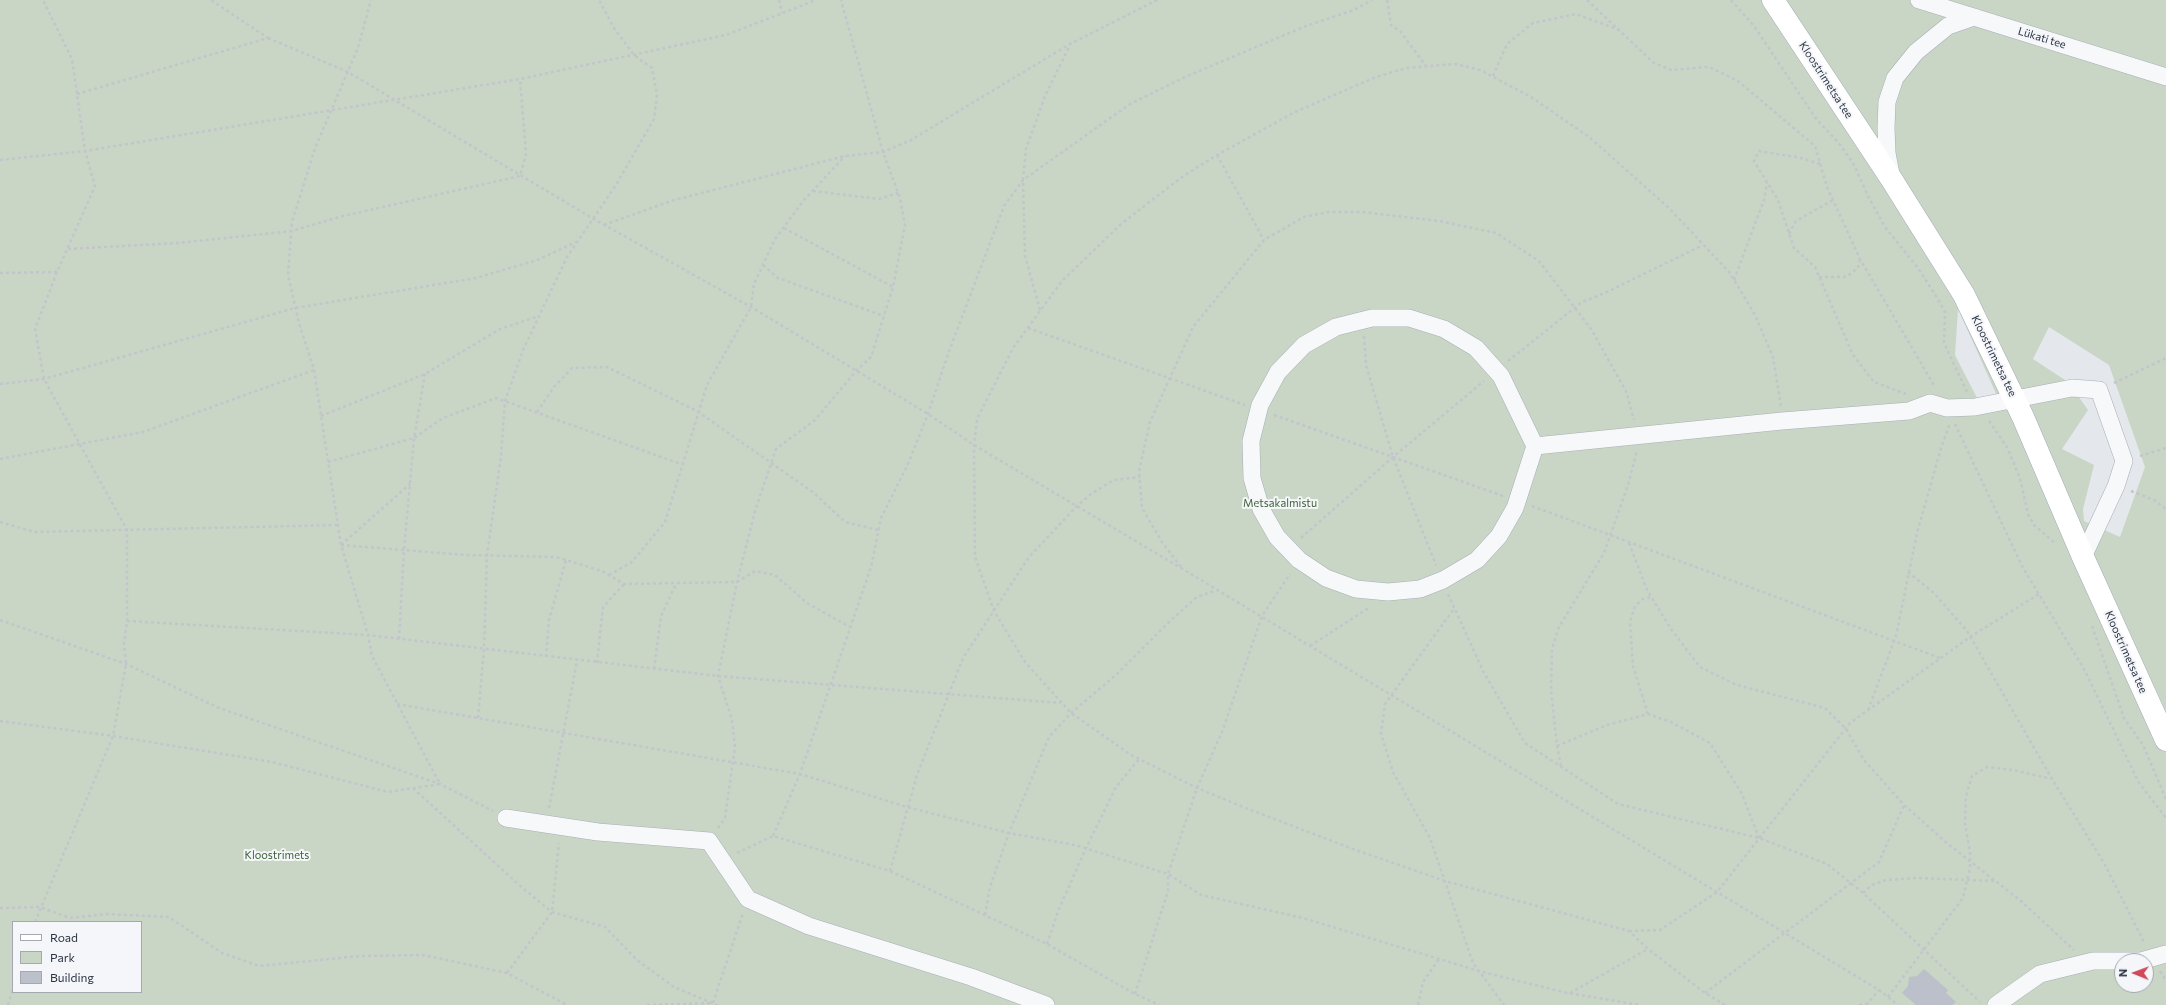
<!DOCTYPE html>
<html>
<head>
<meta charset="utf-8">
<style>
  body { margin:0 }
  #map { position:relative; width:2166px; height:1005px; overflow:hidden; background:#e4e7ec; font-family:Commissioner,sans-serif }
  canvas { display:block }
  .legend { position:absolute; left:12px; top:921px; width:130px; height:72px; box-sizing:border-box; background:#f4f6f9; border:1px solid #a4a8b1; margin:0; padding:5px 7px; list-style:none; font-size:12px; color:#2b3445 }
  .legend li { display:flex; align-items:center; gap:8px; height:20px }
  .legend b { width:20px; border:1px solid #a4a8b1 }
  .north { position:absolute; left:2114px; top:953px; width:40px; height:40px; box-sizing:border-box; background:#f4f6f9; border:1px solid #a4a8b1; border-radius:50%; rotate:271deg; font-size:11px; font-weight:700; line-height:16px; text-align:center; color:#2b3445 }
  .north::after { content:''; display:block; margin:auto; width:14px; height:18px; background:#d1495b; clip-path:polygon(50% 0,100% 100%,50% 72%,0 100%) }
</style>
</head>
<body>
<div id="map">
<canvas width="2166" height="1005"></canvas>
<ul class="legend">
<li><b style="height:5px;background:#fff"></b>Road</li>
<li><b style="height:11px;background:#c9d6c5"></b>Park</li>
<li><b style="height:11px;background:#bbc0ca"></b>Building</li>
</ul>
<div class="north">N</div>
</div>
<script>
const g = document.querySelector('canvas').getContext('2d');
g.lineJoin = 'round';
function fill(path, color) { g.fillStyle = color; g.fill(path, 'evenodd'); }
const toPath = rows => new Path2D(rows.map(r => 'M' + r).join(''));
function stroke(path, color, width, dash) { g.strokeStyle = color; g.lineWidth = width; g.lineCap = dash ? 'butt' : 'round'; g.setLineDash(dash || []); g.stroke(path); }
function drawText(font, color, halo, rows, align = 'center') {
  g.font = font + ' Commissioner,sans-serif'; g.lineWidth = 4; g.setLineDash([]); g.textBaseline = 'middle'; g.strokeStyle = halo; g.fillStyle = color; for (const [text, x, y, turn = 0] of rows) {
    g.save(); g.translate(x, y); g.rotate((+turn || 0) * Math.PI / 180); g.textAlign = isNaN(turn) ? turn : align; if (halo) g.strokeText(text, 0, 0); g.fillText(text, 0, 0); g.restore();
  }
}
const green = toPath([
  [0,0,2166,0,2166,1005,0,1005],
  [1958,309,1973,342,1997,396,1977,398,1955,355],
  [2049,327,2109,365,2145,467,2120,537,2084,521,2083,509,2094,465,2062,449,2088,410,2068,382,2033,359],
  [13,922,141,922,141,992,13,992],
  [2122,961,2146,961,2146,985,2122,985]
]);
const building = toPath([
  [1924,969,1948,990,1946,993,1956,1002,1952,1005,1916,1005,1902,993,1908,986,1909,977,1917,976]
]);
const path = toPath([
  [779,0,782,13],
  [1387,0,1391,25,1400,31,1426,66],
  [1587,0,1654,63,1671,70,1709,67,1738,81,1815,146,1827,187,1860,259,1935,387],
  [1731,0,1754,26,1817,120,1838,142,1853,163,1869,198,1885,227,1918,268,1936,296,1945,312,1944,343,1967,392],
  [268,38,348,72,592,218,751,307,928,414,974,445,1186,571,1879,990,1898,1005],
  [1493,76,1507,44,1533,23,1576,14,1619,30],
  [77,94,268,38,211,0],
  [1217,155,1264,240],
  [0,160,85,151,520,79,726,35,816,0],
  [1820,164,1801,158,1759,151,1754,161,1778,200,1794,248,1815,267,1853,355,1874,382,1906,394],
  [813,191,879,199,898,193],
  [604,225,671,201,845,156,883,152,911,140,1070,44,1157,0],
  [784,228,893,287],
  [1789,234,1796,221,1833,200],
  [68,249,178,243,292,231,339,217,520,176,526,154,520,79],
  [763,265,778,278,884,316],
  [0,273,57,272],
  [1819,277,1846,277,1858,268,1860,259],
  [1734,280,1764,200,1767,183],
  [1040,310,1025,256,1023,180,1026,149,1045,96,1070,45],
  [1028,328,1245,405],
  [1364,336,1366,365,1393,457,1436,565],
  [1508,361,1582,302,1605,293,1703,245],
  [2114,383,2166,358],
  [0,384,44,379,295,308,476,278,537,260,576,242],
  [537,412,554,387,572,368,607,367,697,411,814,493,845,522,878,530],
  [1274,415,1503,496],
  [321,416,425,374,500,329,539,316],
  [1989,421,2007,447,2020,478,2028,514,2034,525,2056,544],
  [1955,424,2022,566,2085,671,2139,783,2166,818],
  [2140,456,2166,448],
  [0,459,143,432,314,370],
  [328,462,414,438,443,418,496,398,681,464],
  [2131,491,2154,500,2166,509],
  [1532,506,1940,658],
  [0,522,34,532,338,525],
  [1301,538,1393,457,1484,381],
  [1629,543,1647,590,1671,629,1700,667,1737,685,1825,708,1846,729,1864,760,1904,805,1948,844,2021,901,2074,950],
  [341,545,466,555,556,557,602,571,624,584,737,582,755,571,775,575,807,603,850,627],
  [341,545,410,484],
  [1181,567,1162,542,1142,508,1139,471,1150,422,1193,327,1264,240,1304,217,1328,212,1362,212,1439,221,1496,233,1539,261,1591,329,1626,391,1634,420],
  [1908,572,1934,593,1967,631,2052,779,2104,863,2145,944],
  [609,575,632,562,665,522,707,385,751,307,754,284,775,239,804,200,845,156],
  [1448,594,1484,673,1525,743,1618,804,1759,838,1827,864,1863,893,1980,1002],
  [1453,610,1385,704,1381,734,1393,772,1430,838,1473,963,1504,1005],
  [0,620,126,664,219,708,440,784,493,811],
  [127,621,368,635,718,676,1061,703],
  [2092,626,2124,718,2143,745,2166,799],
  [399,639,404,550,414,438,425,374],
  [1310,646,1370,607],
  [546,657,549,620,566,560],
  [597,663,603,607,624,584],
  [654,669,661,616,676,584],
  [397,704,800,774,907,807,1009,833,1075,845,1168,874,1201,895,1303,918,1479,971,1563,992,1639,1005],
  [1868,710,1896,636,1917,533,1941,448,1950,423],
  [1648,714,1633,666,1630,622,1635,606,1643,599,1651,597],
  [478,718,484,649,487,555,501,456,505,401,523,350,567,257,616,185,654,119,657,95,652,68,634,55,614,28,599,0],
  [0,721,113,736,272,762,388,792,440,784,372,656,368,635,341,545,314,370,299,323,288,275,292,222,315,148,358,48,371,0],
  [1557,746,1607,725,1648,714,1671,722,1710,743,1742,794,1759,838],
  [1561,766,1557,746,1551,689,1552,649,1559,627,1604,553,1628,485,1637,451],
  [413,788,519,885,552,912,605,927,637,960,674,987,717,1005],
  [549,808,577,661],
  [718,828,725,818,735,747,732,720,718,676,737,582,755,511,776,449,815,420,856,371,871,357,893,287,905,225,900,198,883,152,841,0],
  [773,836,800,774,871,567,881,518,908,464,928,414,948,354,1004,206,1023,180,1130,104,1185,77,1306,26,1354,10,1372,0],
  [737,853,773,836,890,871,1047,944,1135,994,1159,1005],
  [890,871,917,775,963,658,1029,557,1077,506,1091,494,1114,480,1140,477],
  [1863,893,1872,885,1886,880,1916,878,1995,881],
  [0,908,40,907,70,918,108,914,169,917,222,953,259,966,360,956,423,955,507,973,567,1005],
  [985,915,990,887,1009,833,1049,737,1071,713,1117,674,1170,621,1197,597,1217,590],
  [35,922,113,736,126,664,124,644,127,621,127,530,44,379,35,329,57,272,95,186,85,151,72,59,43,0],
  [1629,931,1660,930,1717,892,1850,723,1970,637,2039,594],
  [1047,944,1059,909,1086,848,1116,787,1139,759],
  [2160,971,2166,981],
  [507,973,552,912,559,843],
  [1570,993,1648,949],
  [1705,993,1879,862,1904,805],
  [1135,994,1168,891,1168,874,1197,788,1222,732,1262,616,1290,574],
  [1888,997,1963,898,1970,868,1970,852,1965,824,1966,797,1972,776,1987,767,2013,770,2052,779],
  [713,1003,743,913],
  [8,1005,13,988],
  [647,1005,711,1003],
  [1418,1005,1423,982,1439,959],
  [1725,1005,1705,993,1648,949,1629,931,1445,881,1353,849,1243,807,1197,788,1131,755,1071,713,1025,662,994,611,975,557,974,445,977,419,1013,348,1062,281,1121,224,1182,177,1217,155,1295,112,1376,77,1406,68,1456,64,1480,70,1531,97,1589,137,1669,208,1730,273,1755,315,1773,357,1781,406],
  [1859,1005,1866,1004],
  [1866,1005,1879,990]
]);
const minor = toPath([
  [1919,0,2166,77],
  [1891,174,1887,153,1886,128,1887,102,1895,78,1916,52,1948,26,1974,17],
  [1372,318,1409,318,1444,329,1476,348,1501,376,1535,446,1515,508,1499,536,1477,560,1443,580,1420,589,1388,592,1356,589,1326,578,1299,560,1277,537,1261,509,1252,478,1251,441,1260,405,1278,372,1304,345,1336,327,1372,318],
  [1535,446,1782,421,1909,411,1930,403,1947,408,1975,407,2072,388,2099,390,2124,461,2116,486,2083,557],
  [506,818,598,832,709,841,748,899,809,926,971,977,1046,1005],
  [1996,1005,2040,974,2093,961,2141,961,2166,954]
]);
const major = toPath([
  [1773,0,1892,180,1964,295,2023,417,2083,557,2166,740]
]);
const streetNames = [
  ["Lükati tee",2042,38,17],
  ["Kloostrimetsa tee",1826,80,57],
  ["Kloostrimetsa tee",1994,356,64],
  ["Kloostrimetsa tee",2126,652,66]
];
const parkNames = [
  ["Metsakalmistu",1280,503],
  ["Kloostrimets",277,855]
];
fill(green, '#c9d6c5');
fill(building, '#bbc0ca');
stroke(minor, '#a9aeb7', 18);
stroke(major, '#a3abb8', 23);
stroke(path, '#c2c5cb', 2.5, [3, 3]);
stroke(minor, '#f7f8fa', 17);
stroke(major, '#fff', 22);
drawText('11px', '#2b3445', '#f4f6f9', streetNames);
drawText('11px', '#3f6138', '#f4f6f9', parkNames);
</script>
</body>
</html>
